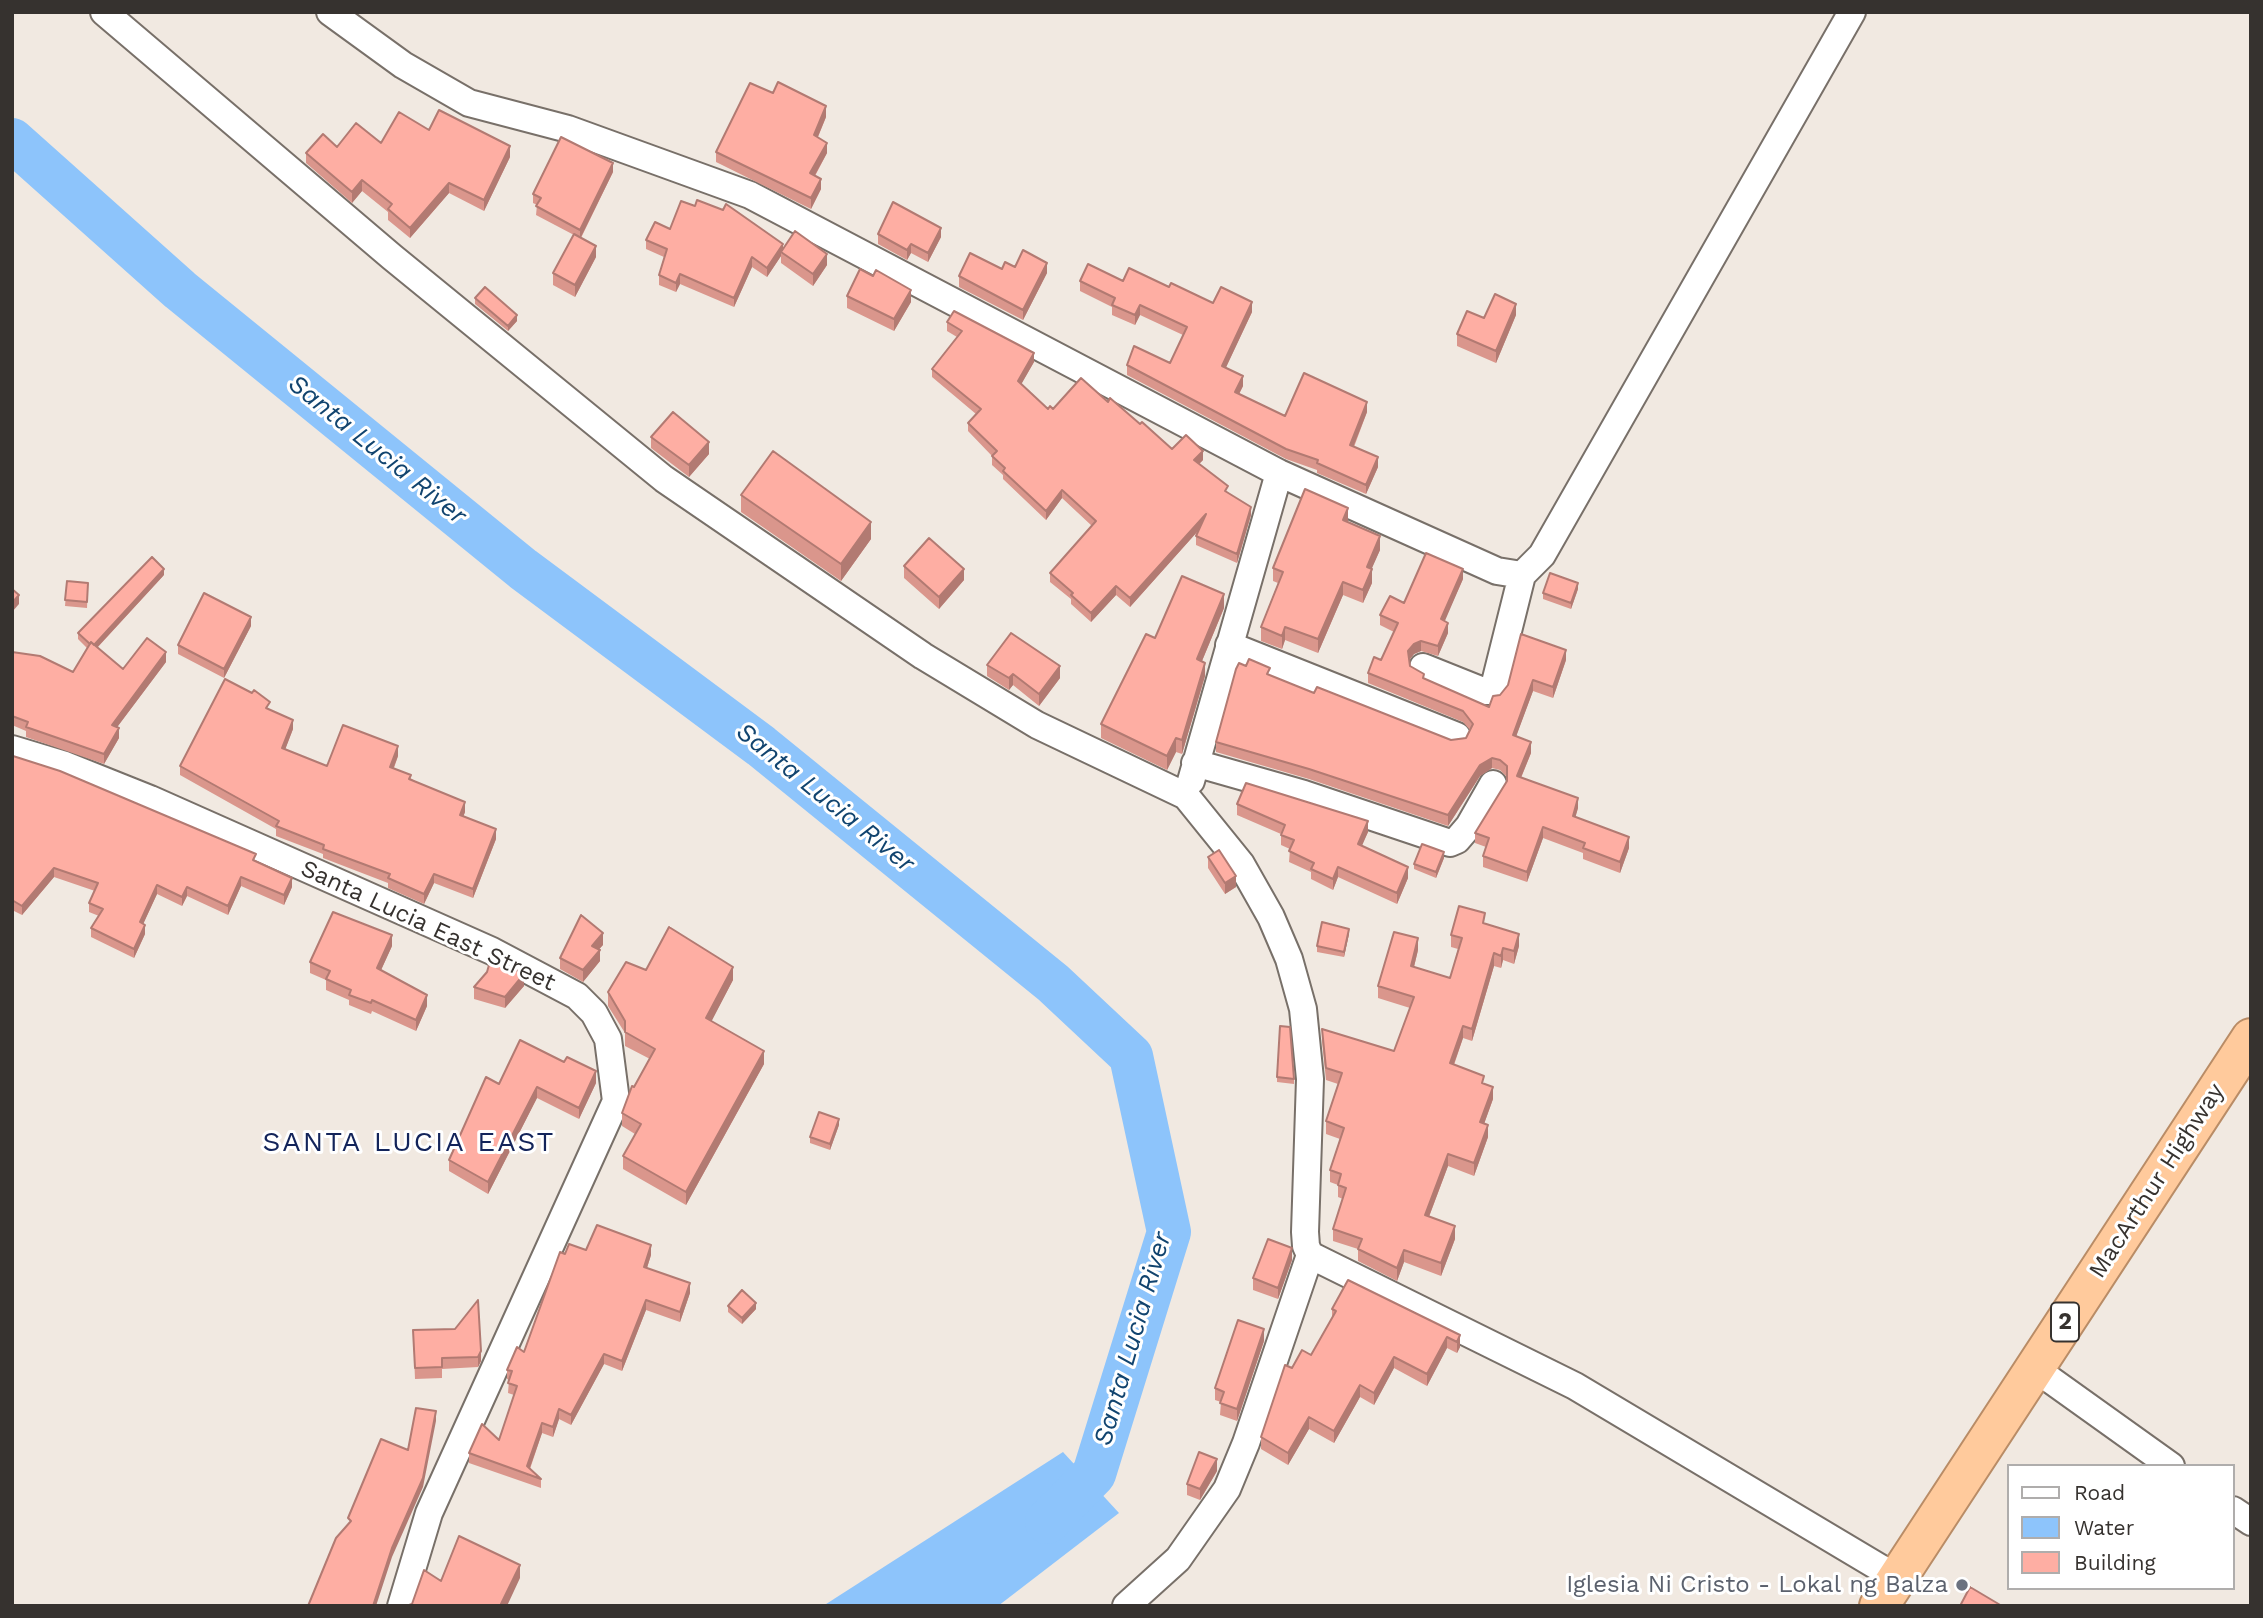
<!DOCTYPE html>
<html>
<head>
<meta charset="utf-8">
<style>
  body { margin:0 }
  #map { position:relative; width:2263px; height:1618px; overflow:hidden; background:#f1e9e1; font-family:"Work Sans",sans-serif }
  canvas { display:block }
  .frame { position:absolute; inset:0; border:14px solid #36322f; pointer-events:none }
  .legend { position:absolute; left:2007px; top:1464px; width:228px; height:126px; box-sizing:border-box; background:#fff; border:2px solid #afadac; margin:0; padding:9px 12px; list-style:none; font-size:21px; color:#36322f }
  .legend li { display:flex; align-items:center; gap:14px; height:35px }
  .legend b { width:35px; border:2px solid #afadac }
</style>
</head>
<body>
<div id="map">
<canvas width="2263" height="1618"></canvas>
<div class="frame"></div>
<ul class="legend">
<li><b style="height:9px;background:#fff"></b>Road</li>
<li><b style="height:19px;background:#8dc4fb"></b>Water</li>
<li><b style="height:19px;background:#feaea3"></b>Building</li>
</ul>
</div>
<script>
const g = document.querySelector('canvas').getContext('2d');
g.lineJoin = 'round';
function fill(path, color) { g.fillStyle = color; g.fill(path, 'evenodd'); }
const toPath = rows => new Path2D(rows.map(r => 'M' + r).join(''));
function stroke(path, color, width, dash) { g.strokeStyle = color; g.lineWidth = width; g.lineCap = dash ? 'butt' : 'round'; g.setLineDash(dash || []); g.stroke(path); }
function drawText(font, color, halo, rows, align = 'center') {
  g.font = font + ' "Work Sans",sans-serif'; g.lineWidth = 6; g.setLineDash([]); g.textBaseline = 'middle'; g.strokeStyle = halo; g.fillStyle = color; for (const [text, x, y, turn = 0] of rows) {
    g.save(); g.translate(x, y); g.rotate((+turn || 0) * Math.PI / 180); g.textAlign = isNaN(turn) ? turn : align; if (halo) g.strokeText(text, 0, 0); g.fillText(text, 0, 0); g.restore();
  }
}
const water = toPath([
  [1063,1452,1119,1513,998,1606,823,1606]
]);
const river = toPath([
  [12,140,180,290,523,569,761,746,1053,983,1131,1056,1169,1232,1094,1474,1047,1522]
]);
const minor = toPath([
  [104,12,392,257,664,479,923,656,1037,725,1186,796,1241,864,1271,917,1289,959,1303,1009,1310,1079,1305,1232,1306,1246,1310,1255,1575,1386,1897,1578],
  [330,12,403,65,469,103,568,129,750,195,1279,473,1497,571,1522,575,1542,555,1852,12],
  [1229,645,1457,736],
  [1423,667,1483,691,1493,691,1522,575],
  [12,749,65,765,150,799,492,951,577,996,594,1013,608,1039,616,1101,429,1513,401,1606],
  [1195,763,1304,794,1450,843,1457,840,1469,826,1493,784],
  [1191,781,1279,473],
  [2034,1368,2171,1466],
  [2233,1510,2251,1522],
  [1126,1606,1178,1559,1227,1489,1246,1443,1310,1255]
]);
const trunk = toPath([
  [1879,1606,2251,1038]
]);
const wall = toPath([
  [826,117,818,137,827,153,815,176,821,189,811,209,716,162,716,152],
  [429,130,510,157,484,211,449,193,410,238,388,220,388,212,362,191,352,203,306,163,306,153,337,147,381,143],
  [613,172,581,238,596,257,575,297,553,285,553,273,574,235,536,215,537,205,533,203,533,194],
  [670,229,783,249,827,265,813,286,781,263,781,256,767,277,752,267,734,307,680,284,676,292,659,285,659,275,664,257,646,249,646,240],
  [878,234,941,237,928,262,911,253,907,260,878,244],
  [1015,267,1047,273,1023,320,959,287,959,276],
  [873,276,911,302,894,331,847,308,847,296],
  [1080,281,1123,281,1169,287,1213,303,1252,312,1226,367,1243,386,1239,394,1285,416,1367,412,1354,447,1378,467,1366,494,1317,473,1317,470,1286,459,1127,375,1127,365,1170,363,1183,335,1140,315,1135,325,1112,315,1112,307,1080,291],
  [475,298,517,321,508,331,475,304],
  [1516,315,1496,363,1457,346,1457,334,1484,318],
  [947,322,1034,362,1021,384,1048,409,1108,402,1140,424,1172,449,1203,460,1199,464,1251,515,1237,563,1196,545,1196,536,1197,532,1130,607,1116,595,1091,622,1071,604,1071,599,1050,582,1050,573,1092,526,1062,498,1046,520,1003,479,1003,475,992,465,992,456,968,431,968,423,976,414,932,377,932,369,957,337,947,331],
  [651,437,709,454,689,477,651,448],
  [741,495,871,539,841,581,741,512],
  [1348,521,1348,522,1380,550,1371,569,1372,583,1363,603,1343,595,1318,653,1285,640,1282,649,1261,641,1261,627,1278,583,1273,581,1273,568],
  [904,566,964,580,939,609,904,578],
  [164,575,97,648,123,669,166,662,117,727,119,738,104,764,26,737,26,731,12,725,12,652,73,672,87,648,78,639,78,633],
  [1463,579,1444,621,1448,633,1438,656,1421,651,1414,654,1409,660,1410,666,1424,678,1489,707,1500,695,1566,660,1553,698,1533,691,1516,736,1531,753,1521,778,1578,808,1575,817,1629,848,1620,873,1583,859,1583,853,1543,838,1527,882,1483,867,1483,856,1486,847,1475,843,1475,833,1507,781,1507,777,1500,770,1492,768,1480,776,1448,826,1309,779,1216,752,1216,742,1246,666,1314,693,1451,740,1466,738,1470,730,1463,722,1368,683,1368,673,1381,660,1394,632,1380,625,1380,615,1404,603],
  [67,581,88,583,87,608,65,606],
  [1578,589,1571,609,1543,599,1543,593],
  [1224,608,1202,661,1205,676,1182,754,1176,752,1167,770,1101,738,1101,724,1155,638],
  [251,626,224,678,178,654,178,645],
  [987,665,1060,678,1039,706,1013,685,1009,690,987,676],
  [270,710,293,729,285,749,327,766,398,756,394,768,465,812,463,817,496,839,473,898,434,883,424,904,388,888,388,883,323,858,323,854,276,836,276,829,180,775,180,766],
  [12,757,256,862,292,887,284,905,241,886,228,915,187,896,182,906,157,894,143,924,145,934,134,958,91,937,91,928,99,916,89,912,89,903,95,891,54,877,22,915,12,910],
  [1237,804,1368,832,1361,846,1408,878,1397,904,1338,877,1333,890,1311,879,1311,872,1289,862,1290,849,1281,845,1281,834,1237,815],
  [1208,857,1236,887,1225,894,1208,868],
  [1444,858,1436,878,1414,869,1414,864],
  [1485,924,1519,946,1514,964,1503,960,1501,968,1494,966,1472,1041,1463,1038,1454,1065,1484,1084,1493,1099,1484,1124,1488,1137,1474,1176,1448,1166,1429,1217,1455,1239,1441,1276,1404,1262,1397,1281,1358,1261,1358,1249,1333,1241,1333,1229,1343,1199,1338,1197,1338,1185,1330,1182,1330,1170,1340,1139,1326,1134,1326,1121,1338,1084,1326,1080,1322,1041,1322,1029,1394,1051,1410,1008,1378,998,1378,986,1418,950,1414,967,1450,978,1458,949,1451,947,1451,935],
  [1349,934,1344,957,1317,952,1317,946],
  [603,945,599,949,600,961,583,982,560,969,560,958],
  [392,946,381,970,427,1006,416,1031,372,1011,371,1014,349,1005,349,1000,326,990,326,980,310,973,310,962],
  [646,970,733,980,711,1021,764,1064,686,1205,623,1169,623,1156,635,1134,622,1126,622,1113,650,1059,625,1046,625,1033,608,1006,608,992],
  [524,986,505,1008,474,999,474,987],
  [1277,1077,1294,1079,1294,1084,1277,1082],
  [596,1083,579,1119,537,1098,488,1194,449,1171,449,1160,499,1084],
  [839,1125,830,1150,810,1143,810,1137],
  [586,1250,651,1255,647,1268,690,1293,680,1322,646,1310,622,1371,604,1364,571,1425,559,1419,553,1437,542,1433,530,1469,541,1479,541,1488,469,1463,469,1453,499,1440,514,1395,508,1393,509,1380,507,1379,507,1370,524,1352],
  [1292,1260,1278,1299,1253,1290,1253,1278],
  [478,1300,481,1361,478,1367,442,1369,442,1378,415,1379,413,1330,455,1329],
  [728,1306,756,1309,742,1324,728,1312],
  [1332,1309,1460,1335,1460,1347,1457,1353,1447,1348,1427,1386,1394,1368,1374,1405,1360,1397,1334,1443,1309,1429,1288,1465,1261,1449,1261,1437,1292,1368,1311,1355,1332,1318],
  [1264,1341,1237,1421,1220,1415,1221,1402,1215,1400,1215,1388],
  [1217,1471,1200,1500,1187,1495,1187,1484]
]);
const shadedWall = toPath([
  [826,106,826,117,814,146,814,135],
  [827,143,827,153,810,184,810,173],
  [510,146,510,157,484,211,484,200],
  [613,163,613,172,580,239,580,230],
  [821,179,821,189,811,209,811,198],
  [362,180,362,191,352,203,352,192],
  [449,183,449,193,410,238,410,228],
  [941,228,941,237,928,262,928,253],
  [783,244,783,253,781,252,781,256,767,277,767,268],
  [911,244,911,253,907,260,907,250],
  [596,246,596,257,575,297,575,285],
  [827,254,827,265,813,286,813,274],
  [752,257,752,267,734,307,734,298],
  [1047,263,1047,273,1023,320,1023,310],
  [680,274,680,284,676,292,676,283],
  [911,290,911,302,894,331,894,319],
  [1252,302,1252,312,1222,376,1222,366],
  [1516,304,1516,315,1496,363,1496,351],
  [1140,305,1140,315,1135,325,1135,315],
  [517,315,517,321,508,331,508,326],
  [1034,353,1034,362,1018,390,1018,381],
  [1243,376,1243,386,1235,402,1235,392],
  [1367,402,1367,412,1350,455,1350,445],
  [709,442,709,454,689,477,689,465],
  [1203,451,1203,460,1194,469,1194,460],
  [1378,457,1378,467,1366,494,1366,485],
  [1062,490,1062,498,1046,520,1046,511],
  [1251,507,1251,515,1237,563,1237,554],
  [1348,508,1348,521,1343,533,1343,520],
  [1206,514,1206,522,1130,607,1130,598],
  [871,522,871,539,841,581,841,564],
  [1380,536,1380,550,1369,575,1372,569,1372,583,1363,603,1363,590,1367,567],
  [164,569,164,575,93,652,93,647],
  [964,569,964,580,939,609,939,597],
  [1463,569,1463,579,1441,630,1441,619],
  [1343,582,1343,595,1318,653,1318,639],
  [1578,583,1578,589,1571,609,1571,603],
  [1116,586,1116,595,1091,622,1091,613],
  [1224,594,1224,608,1197,673,1197,659],
  [19,595,19,604,12,612,12,603],
  [251,617,251,626,224,678,224,669],
  [1448,623,1448,633,1438,656,1438,646],
  [1285,627,1285,640,1282,649,1282,636],
  [1421,641,1421,651,1414,654,1408,662,1408,651,1414,644],
  [1566,650,1566,660,1553,698,1553,687],
  [166,652,166,662,112,734,112,725],
  [1205,663,1205,676,1182,754,1182,740],
  [1060,666,1060,678,1039,706,1039,694],
  [1013,674,1013,685,1009,690,1009,678],
  [1533,680,1533,691,1513,745,1513,735],
  [293,720,293,729,282,758,282,748],
  [119,728,119,738,104,764,104,754],
  [1176,738,1176,752,1167,770,1167,756],
  [1531,742,1531,753,1517,787,1517,776],
  [398,746,398,756,390,777,390,767],
  [1492,758,1492,768,1480,776,1448,826,1448,815,1480,765],
  [1578,798,1578,808,1573,826,1573,816],
  [465,802,465,812,460,825,460,815],
  [1368,821,1368,832,1358,855,1358,844],
  [1543,827,1543,838,1527,882,1527,872],
  [496,829,496,839,473,898,473,889],
  [1629,837,1629,848,1620,873,1620,862],
  [1444,852,1444,858,1436,878,1436,872],
  [1338,867,1338,877,1333,890,1333,879],
  [1408,867,1408,878,1397,904,1397,893],
  [54,868,54,877,22,915,22,906],
  [434,874,434,883,424,904,424,894],
  [1236,876,1236,887,1225,894,1225,883],
  [241,877,241,886,228,915,228,906],
  [292,878,292,887,284,905,284,895],
  [157,885,157,894,140,931,140,922],
  [187,887,187,896,182,906,182,897],
  [145,925,145,934,134,958,134,949],
  [1349,929,1349,934,1344,957,1344,952],
  [603,933,603,945,592,957,592,946],
  [1519,934,1519,946,1514,964,1514,951],
  [392,935,392,946,377,979,377,968],
  [1418,938,1418,950,1411,979,1411,966],
  [1503,948,1503,960,1501,968,1501,956],
  [600,950,600,961,583,982,583,970],
  [1494,953,1494,966,1472,1041,1472,1029],
  [733,967,733,980,706,1032,706,1018],
  [524,974,524,986,505,1008,505,997],
  [427,995,427,1006,416,1031,416,1020],
  [1463,1026,1463,1038,1450,1075,1450,1063],
  [764,1051,764,1064,686,1205,686,1192],
  [596,1071,596,1083,579,1119,579,1108],
  [537,1087,537,1098,488,1194,488,1182],
  [1493,1087,1493,1099,1480,1135,1480,1122],
  [839,1119,839,1125,830,1150,830,1144],
  [1488,1125,1488,1137,1474,1176,1474,1163],
  [1448,1154,1448,1166,1425,1227,1425,1215],
  [1455,1226,1455,1239,1441,1276,1441,1263],
  [651,1245,651,1255,644,1277,644,1267],
  [1292,1248,1292,1260,1278,1299,1278,1288],
  [1404,1250,1404,1262,1397,1281,1397,1268],
  [690,1283,690,1293,680,1322,680,1312],
  [646,1300,646,1310,622,1371,622,1361],
  [756,1303,756,1309,742,1324,742,1318],
  [1264,1329,1264,1341,1237,1421,1237,1409],
  [1460,1335,1460,1347,1457,1353,1457,1342],
  [1447,1337,1447,1348,1427,1386,1427,1374],
  [481,1351,481,1361,478,1367,478,1357],
  [604,1354,604,1364,571,1425,571,1415],
  [1394,1357,1394,1368,1374,1405,1374,1393],
  [1360,1385,1360,1397,1334,1443,1334,1431],
  [559,1409,559,1419,553,1437,553,1427],
  [436,1411,436,1421,423,1487,392,1557,376,1606,373,1606],
  [1309,1417,1309,1429,1288,1465,1288,1453],
  [542,1423,542,1433,527,1476,527,1466],
  [1217,1459,1217,1471,1200,1500,1200,1489],
  [520,1565,520,1578,507,1606,500,1606]
]);
const building = toPath([
  [778,82,826,106,814,135,827,143,810,173,821,179,811,198,716,152,750,83,773,93,778,82],
  [439,110,510,146,484,200,449,183,410,228,388,209,392,204,362,180,352,192,306,153,323,134,337,147,356,123,381,143,399,112,429,130,439,110],
  [561,137,613,163,580,230,536,206,541,198,533,194,561,137],
  [697,200,723,210,726,204,783,244,767,268,752,257,734,298,680,274,676,283,659,275,667,249,646,240,655,222,670,229,681,201,695,206,697,200],
  [893,202,941,228,928,253,911,244,907,250,878,234,893,202],
  [795,231,827,254,813,274,781,252,795,231],
  [574,234,596,246,575,285,553,273,574,234],
  [1023,250,1047,263,1023,310,959,276,970,253,1002,269,1005,262,1015,267,1023,250],
  [1088,264,1123,281,1129,268,1169,287,1171,283,1213,303,1221,287,1252,302,1222,366,1243,376,1235,392,1285,416,1304,373,1367,402,1350,445,1378,457,1366,485,1317,463,1318,460,1286,449,1127,365,1134,346,1170,363,1187,327,1140,305,1135,315,1112,305,1115,298,1080,281,1088,264],
  [860,269,873,276,876,270,911,290,894,319,847,296,860,269],
  [485,287,517,315,508,326,475,298,485,287],
  [1495,294,1516,304,1496,351,1457,334,1467,311,1484,318,1495,294],
  [954,311,1034,353,1018,381,1048,409,1050,406,1053,409,1081,378,1108,402,1110,398,1140,424,1142,422,1172,449,1186,435,1203,451,1194,460,1228,486,1225,491,1251,507,1237,554,1196,536,1206,514,1130,598,1116,586,1091,613,1071,595,1073,593,1050,573,1096,521,1062,490,1046,511,1003,471,1005,468,992,456,997,451,968,423,981,409,932,369,962,331,947,322,954,311],
  [673,412,709,442,689,465,651,437,673,412],
  [773,451,871,522,841,564,741,495,773,451],
  [1305,489,1348,508,1343,520,1380,536,1367,567,1372,569,1363,590,1343,582,1318,639,1285,627,1282,636,1261,627,1283,572,1273,568,1305,489],
  [929,538,964,569,939,597,904,566,929,538],
  [1426,553,1463,569,1441,619,1448,623,1438,646,1421,641,1414,644,1408,651,1410,666,1424,674,1423,678,1489,707,1493,696,1500,695,1508,685,1521,634,1566,650,1553,687,1533,680,1513,735,1531,742,1517,776,1578,798,1573,816,1629,837,1620,862,1583,848,1585,843,1543,827,1527,872,1483,856,1489,838,1475,833,1507,781,1507,766,1500,760,1492,758,1480,765,1448,815,1309,769,1216,742,1236,669,1239,663,1246,666,1249,659,1270,668,1267,674,1314,693,1317,687,1451,740,1466,738,1473,724,1463,711,1368,673,1374,657,1381,660,1398,623,1380,615,1390,596,1404,603,1426,553],
  [152,557,164,569,94,645,91,642,90,644,78,633,152,557],
  [1550,573,1578,583,1571,603,1543,593,1550,573],
  [1182,576,1224,594,1197,659,1205,663,1182,740,1176,738,1167,756,1101,724,1146,634,1155,638,1182,576],
  [67,581,88,583,87,602,65,600,67,581],
  [12,589,19,595,12,603,12,589],
  [204,593,251,617,224,669,178,645,204,593],
  [1011,633,1060,666,1039,694,1013,674,1009,678,987,665,1011,633],
  [147,638,166,652,112,725,119,728,104,754,26,727,28,722,12,716,12,652,40,656,73,672,91,642,123,669,147,638],
  [225,679,252,693,254,690,270,702,266,708,293,720,282,748,327,766,343,725,398,746,390,767,411,775,409,779,465,802,460,815,496,829,473,889,434,874,424,894,388,878,390,874,323,849,324,845,276,826,279,821,180,766,225,679],
  [13,756,60,771,256,854,253,860,292,878,284,895,241,877,228,906,187,887,182,897,157,885,140,922,145,925,134,949,91,928,103,909,89,903,98,883,54,868,22,906,12,900,13,756],
  [1246,783,1368,821,1358,844,1408,867,1397,893,1338,867,1333,879,1311,869,1314,863,1289,851,1294,840,1281,835,1285,825,1237,804,1246,783],
  [1422,844,1444,852,1436,872,1414,864,1422,844],
  [1219,850,1236,876,1225,883,1208,857,1219,850],
  [1459,906,1485,913,1483,923,1519,934,1514,951,1503,948,1501,956,1494,953,1472,1029,1463,1026,1450,1063,1484,1076,1482,1083,1493,1087,1480,1122,1488,1125,1474,1163,1448,1154,1425,1215,1455,1226,1441,1263,1404,1250,1397,1268,1358,1249,1362,1239,1333,1229,1346,1188,1338,1185,1341,1174,1330,1170,1344,1128,1326,1121,1342,1073,1326,1068,1322,1029,1394,1051,1414,997,1378,986,1394,932,1418,938,1411,966,1450,978,1462,938,1451,935,1459,906],
  [333,912,392,935,377,968,427,995,416,1020,372,1000,371,1003,349,995,351,990,326,979,330,971,310,962,333,912],
  [581,915,603,933,592,946,600,950,583,970,560,958,581,915],
  [1322,922,1349,929,1344,952,1317,946,1322,922],
  [669,927,733,967,706,1018,764,1051,686,1192,623,1156,641,1124,622,1113,632,1086,634,1087,655,1049,625,1032,625,1021,608,992,626,962,646,970,669,927],
  [491,958,524,974,505,997,474,987,487,972,491,958],
  [1280,1026,1290,1027,1294,1079,1277,1077,1280,1026],
  [520,1040,564,1062,567,1057,596,1071,579,1108,537,1087,488,1182,449,1160,486,1077,499,1084,520,1040],
  [819,1112,839,1119,830,1144,810,1137,819,1112],
  [597,1225,651,1245,644,1267,690,1283,680,1312,646,1300,622,1361,604,1354,571,1415,559,1409,553,1427,542,1423,527,1466,541,1479,469,1453,482,1424,499,1440,517,1386,508,1383,512,1371,507,1370,517,1347,524,1352,560,1252,565,1254,569,1244,586,1250,597,1225],
  [1268,1239,1292,1248,1278,1288,1253,1278,1268,1239],
  [1348,1280,1460,1335,1457,1342,1447,1337,1427,1374,1394,1357,1374,1393,1360,1385,1334,1431,1309,1417,1288,1453,1261,1437,1285,1365,1292,1368,1302,1350,1311,1355,1336,1311,1332,1309,1348,1280],
  [742,1290,756,1303,742,1318,728,1306,742,1290],
  [478,1300,481,1351,478,1357,442,1358,442,1367,415,1368,413,1330,455,1329,478,1300],
  [1238,1320,1264,1329,1237,1409,1220,1403,1224,1392,1215,1388,1238,1320],
  [416,1408,436,1411,423,1478,392,1548,373,1606,308,1606,336,1538,351,1521,348,1518,381,1439,408,1450,416,1408],
  [1199,1452,1217,1459,1200,1489,1187,1484,1199,1452],
  [459,1536,520,1565,500,1606,406,1606,412,1604,424,1570,441,1581,459,1536],
  [1970,1587,2002,1606,1960,1606,1970,1587]
]);
const markers = [
  [1962,1585,7,"#6b7280"]
];
const shields = [
  [2065,1322,28]
];
const shieldNames = [
  ["2",2065,1322]
];
const streetNames = [
  ["Santa Lucia East Street",428,926,25],
  ["MacArthur Highway",2157,1181,-57]
];
const worshipNames = [
  ["Iglesia Ni Cristo - Lokal ng Balza",1948,1585]
];
const waterNames = [
  ["Santa Lucia River",377,450,39],
  ["Santa Lucia River",825,798,39],
  ["Santa Lucia River",1133,1339,-74]
];
const quarterNames = [
  ["SANTA LUCIA EAST",409,1143]
];
fill(water, '#8dc4fb');
stroke(river, '#8dc4fb', 44);
stroke(minor, '#787069', 30);
stroke(trunk, '#b98c66', 42);
stroke(minor, '#fff', 26);
stroke(trunk, '#ffca9c', 38);
fill(wall, '#da968c');
fill(shadedWall, '#b27a72');
fill(building, '#feaea3');
stroke(building, '#b27a72', 2);
for (const [x, y, r, color] of markers) { const dot = new Path2D(); dot.arc(x, y, r, 0, 2 * Math.PI); g.fillStyle = color; g.fill(dot); stroke(dot, '#fff', 2.5); }
for (const [x, y, w] of shields) { const box = new Path2D(); box.roundRect(x - w / 2, y - 19.5, w, 39, 5); g.fillStyle = '#fff'; g.fill(box); stroke(box, '#36322f', 2); }
drawText('bold 23px', '#36322f', null, shieldNames);
drawText('24px', '#36322f', '#fff', streetNames);
drawText('24px', '#5b616d', '#fff', worshipNames, 'right');
drawText('italic 26px', '#11446f', '#fff', waterNames);
g.letterSpacing = '2px';
drawText('28px', '#13245a', '#fff', quarterNames);
g.letterSpacing = '0px';
</script>
</body>
</html>
